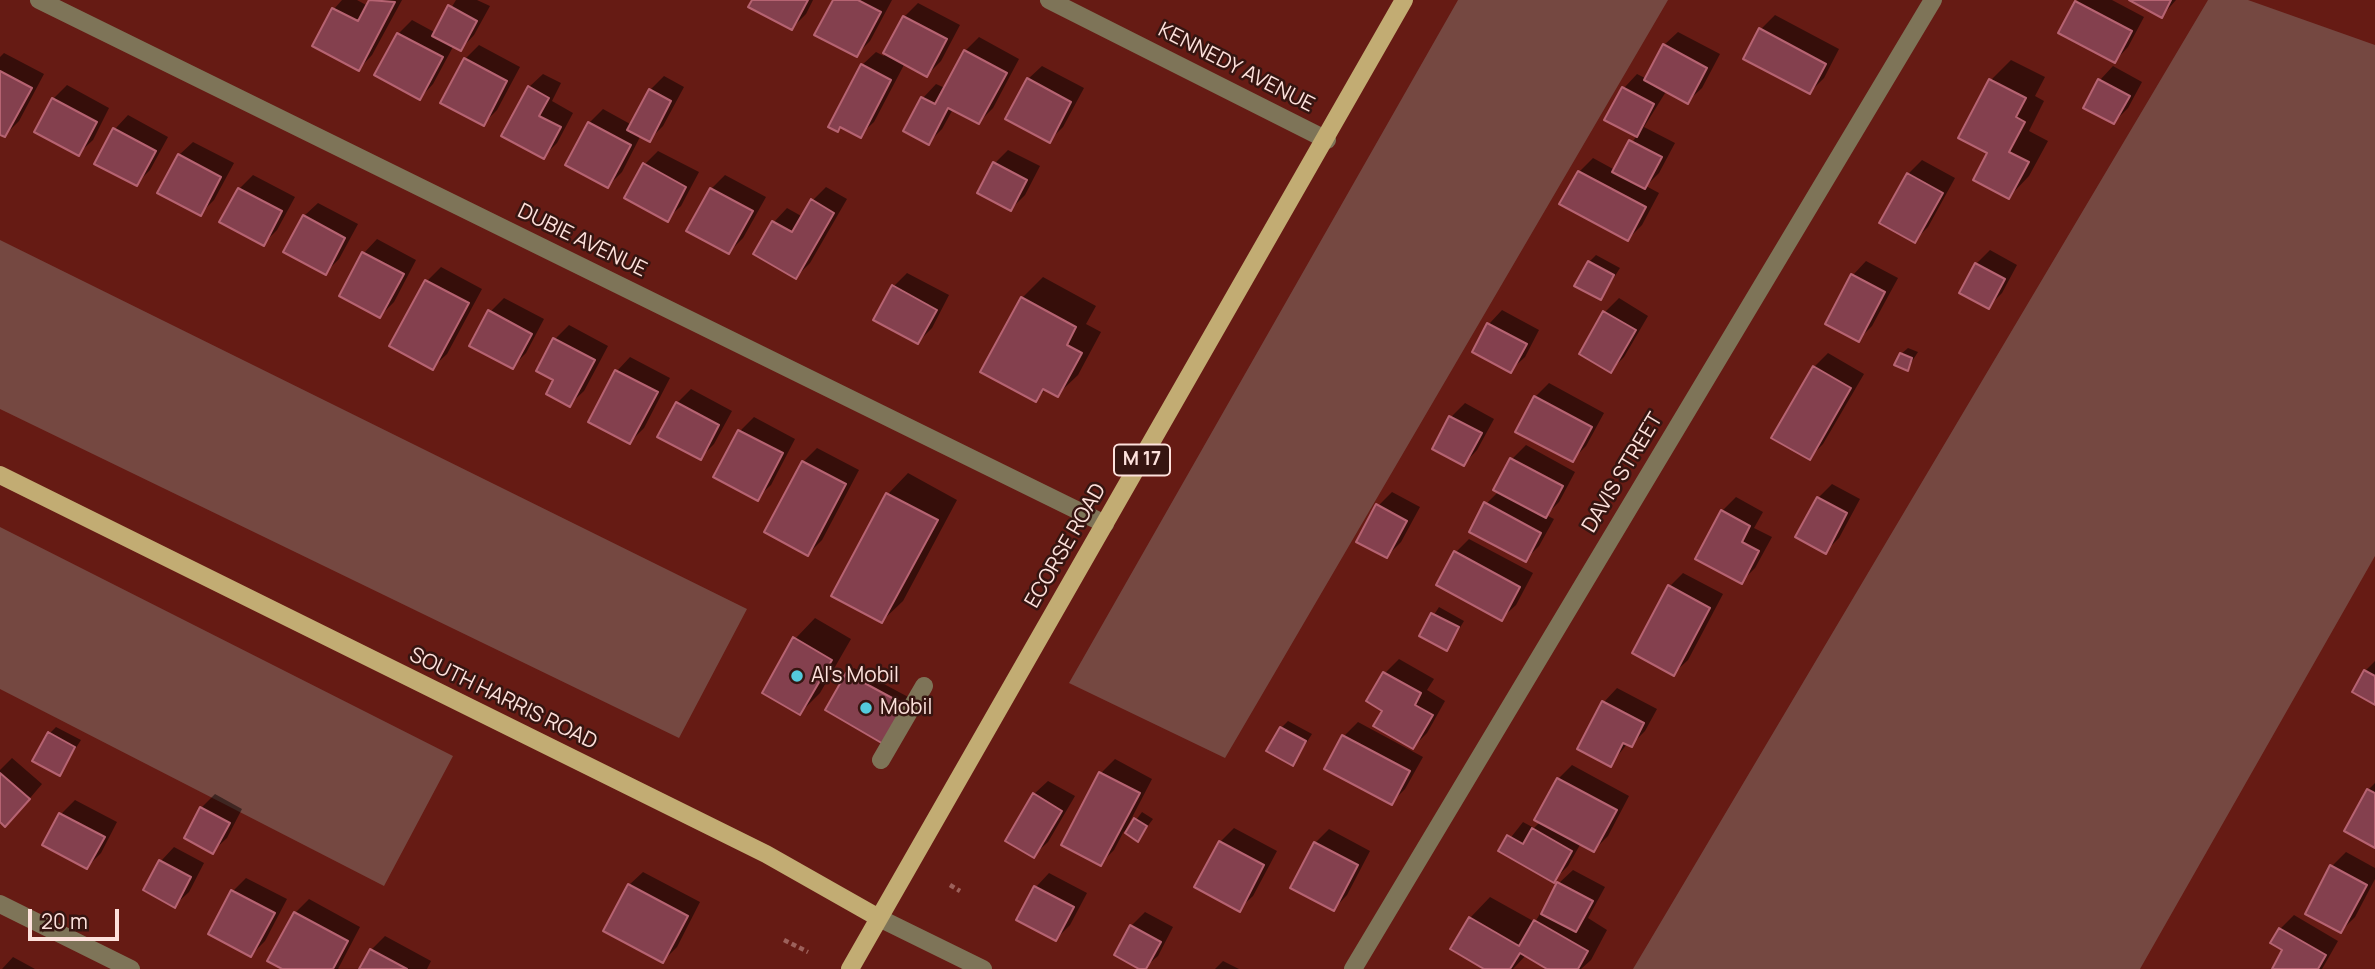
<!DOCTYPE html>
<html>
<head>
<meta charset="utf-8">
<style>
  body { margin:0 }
  #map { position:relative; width:2375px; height:969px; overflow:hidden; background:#661b14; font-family:Manrope,sans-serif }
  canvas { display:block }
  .scale { position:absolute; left:28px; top:909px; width:91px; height:32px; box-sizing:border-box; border:4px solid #fde1dc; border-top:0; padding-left:9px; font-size:21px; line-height:24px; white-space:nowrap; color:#fde1dc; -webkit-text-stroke:5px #361511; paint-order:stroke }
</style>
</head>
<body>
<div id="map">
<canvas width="2375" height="969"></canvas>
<div class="scale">20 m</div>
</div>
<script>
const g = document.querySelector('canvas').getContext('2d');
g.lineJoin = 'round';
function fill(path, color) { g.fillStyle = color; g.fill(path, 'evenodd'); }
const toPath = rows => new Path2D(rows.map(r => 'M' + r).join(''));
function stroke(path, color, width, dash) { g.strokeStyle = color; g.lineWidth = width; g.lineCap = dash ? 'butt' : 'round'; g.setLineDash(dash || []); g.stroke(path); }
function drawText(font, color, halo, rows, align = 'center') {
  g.font = font + ' Manrope,sans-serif'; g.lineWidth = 5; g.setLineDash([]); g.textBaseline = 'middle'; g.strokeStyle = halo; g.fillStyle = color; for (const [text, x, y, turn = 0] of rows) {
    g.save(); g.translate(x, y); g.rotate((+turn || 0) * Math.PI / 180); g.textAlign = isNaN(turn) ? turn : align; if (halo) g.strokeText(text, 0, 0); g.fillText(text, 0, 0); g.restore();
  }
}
const green = toPath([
  [1458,0,1668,0,1225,758,1069,683],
  [2208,0,2248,0,2375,45,2375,556,2140,969,1633,969],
  [0,240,747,609,679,738,0,409],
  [0,527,453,756,384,886,0,689]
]);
const shadow = toPath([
  [342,0,357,0,368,6,371,0,402,0,372,55,359,69,314,45,334,9],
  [456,0,477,0,490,6,474,35,461,49,454,45,433,84,420,98,398,34,412,20,436,33],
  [754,0,813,0,806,14,792,28],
  [835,0,892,0,870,41,856,55],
  [2078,0,2112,0,2144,17,2128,47,2115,61,2076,2],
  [2132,0,2176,0,2162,16],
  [918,3,960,25,941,61,927,75,905,63,874,122,860,135,842,126,837,130,862,65,876,52,884,56,904,17],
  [1775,15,1839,49,1824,78,1810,92,1761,29],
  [1678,32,1720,54,1702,88,1688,101,1667,90,1644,127,1675,143,1659,173,1646,186,1659,193,1642,225,1628,239,1579,172,1593,158,1615,170,1637,135,1607,119,1624,88,1637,74,1647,79,1664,45],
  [979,37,1019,59,993,108,979,122,953,109,942,129,928,143,923,98,936,84,945,88,965,51],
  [479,45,520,67,497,110,483,124,465,59],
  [4,53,44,74,19,121,5,135,0,133,0,57],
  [2011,60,2045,77,2035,96,2044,101,2029,131,2048,141,2029,176,2009,197,1989,152,1991,80],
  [1042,66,1084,88,1063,127,1049,141,1028,79],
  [2113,66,2142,82,2128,108,2114,122,2100,80],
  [543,74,561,83,552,101,573,113,557,143,543,157,529,87],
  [664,76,684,87,663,126,649,140,641,135,622,172,608,186,589,123,603,109,632,125,650,90],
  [67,85,109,108,93,140,79,153,53,99],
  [128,115,168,137,150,170,136,184,115,129],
  [193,142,234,163,214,200,200,214,179,155],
  [1008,150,1040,166,1025,195,1011,209,995,163],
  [658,151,699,172,681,206,667,219,644,165],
  [1922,160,1955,178,1928,227,1914,241,1908,174],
  [253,175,295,197,277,230,263,244,222,222,239,189],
  [725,175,766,197,743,238,729,252,689,230,711,189],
  [826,187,847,199,810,263,796,277,755,253,774,222,787,208,803,217,812,201],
  [318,203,358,224,339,259,326,272,304,216],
  [377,239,416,260,394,302,380,316,341,295,364,253],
  [1990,250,2017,265,2002,293,1988,307,1976,264],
  [1596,255,1620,268,1601,298,1589,262],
  [1866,261,1898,278,1872,326,1858,340,1827,323,1853,275],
  [441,267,482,289,447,354,433,367,427,281],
  [907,273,949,295,932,328,918,342,893,287],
  [1043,277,1096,306,1086,324,1101,332,1078,375,1057,395,1046,389,1035,400,982,371,1022,298],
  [504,298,544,319,526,353,512,367,490,312],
  [1619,298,1648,316,1624,357,1611,370,1605,312],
  [1502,310,1539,330,1525,357,1511,370,1489,324],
  [569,325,608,346,584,391,570,404,555,380,555,339],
  [1908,348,1918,352,1907,369,1901,354],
  [1828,353,1864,374,1823,444,1809,458,1814,367],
  [630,357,670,378,644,428,630,442,617,371],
  [1549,383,1604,413,1586,446,1572,460,1535,397],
  [691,389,732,411,714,444,700,458,677,403],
  [1465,403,1494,419,1477,450,1464,464,1451,417],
  [754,417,795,439,771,485,757,498,716,476,740,431],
  [1526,445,1575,472,1559,502,1546,515,1554,519,1539,546,1525,560,1486,504,1499,491,1496,489,1512,459],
  [817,448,859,470,822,540,808,554,803,462],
  [908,473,957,500,903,601,882,621,834,595,888,494],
  [1832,484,1860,499,1839,538,1826,551,1818,498],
  [1392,492,1420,507,1401,542,1387,556,1378,506],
  [1736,497,1763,512,1754,528,1772,537,1755,568,1741,582,1722,511],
  [1469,539,1533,573,1516,605,1502,618,1455,553],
  [1683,573,1723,594,1688,660,1674,673,1670,586],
  [1439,607,1464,621,1447,649,1421,635],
  [815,618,851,639,820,693,800,713,795,639],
  [1399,659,1434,679,1427,690,1445,701,1427,733,1413,747,1385,710,1369,701,1385,673],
  [2375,661,2375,703,2365,671],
  [854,668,912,699,891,736,848,674],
  [1617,688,1657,709,1645,731,1631,745,1628,743,1610,765,1604,702],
  [1288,721,1312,734,1293,764,1281,728],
  [1358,722,1423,757,1405,789,1392,802,1327,768,1344,736],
  [56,727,81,740,59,774,50,733],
  [12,758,42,784,19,811,0,820,0,770],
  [1115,759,1152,779,1125,831,1127,832,1142,812,1153,819,1138,839,1124,831,1114,850,1100,864,1063,844,1101,773],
  [1572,765,1629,796,1608,836,1594,850,1581,843,1568,866,1554,880,1501,850,1523,822,1534,828,1541,821,1558,779],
  [1048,781,1075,796,1048,842,1034,855,1034,794],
  [2375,783,2375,846,2368,790],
  [215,794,242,809,227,838,213,851,201,808],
  [75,800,117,822,101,853,87,867,45,844,61,814],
  [1234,828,1277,851,1253,896,1239,909,1220,842],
  [1329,829,1370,851,1347,895,1334,909,1315,843],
  [174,847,204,863,189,892,175,905,161,861],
  [2346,852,2375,868,2375,879,2355,917,2341,931,2332,866],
  [1573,870,1605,887,1588,918,1607,930,1591,960,1581,969,1551,969,1526,955,1513,969,1487,969,1470,918,1490,897,1535,922,1559,883],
  [643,872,700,902,677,947,663,961,629,885],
  [1049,873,1087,893,1070,925,1056,939,1036,887],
  [246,878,287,899,265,941,251,955,233,891],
  [309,899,360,927,338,969,286,969,295,913],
  [1145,912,1173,927,1158,956,1143,969,1131,926],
  [2294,915,2338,941,2322,969,2274,969,2285,950,2280,929],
  [385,936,431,961,427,969,361,969,371,950],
  [13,957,35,969,2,969],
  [1223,961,1239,969,1215,969]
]);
const building = toPath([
  [369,0,395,2,359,71,312,46,332,8,358,21,369,0],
  [752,0,808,0,792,30,748,7,752,0],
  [833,0,858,0,881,12,857,57,814,35,833,0],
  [2129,0,2171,0,2162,18,2129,0],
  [2075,1,2132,31,2115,63,2058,33,2075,1],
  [448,5,477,21,461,51,432,36,448,5],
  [903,16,947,39,927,77,883,53,903,16],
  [1759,28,1826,64,1810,94,1743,59,1759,28],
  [397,33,443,57,420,100,374,75,397,33],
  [1663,44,1707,68,1688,104,1644,80,1663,44],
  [964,50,1007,73,979,124,948,108,929,145,903,131,921,97,935,104,964,50],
  [464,58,507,81,484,126,440,103,464,58],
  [861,64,891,80,861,138,840,127,838,132,828,127,861,64],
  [0,71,32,88,5,137,0,135,0,71],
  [1027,78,1071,102,1050,143,1005,119,1027,78],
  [1989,79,2026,98,2016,117,2025,122,2009,152,2029,162,2009,199,1973,180,1987,153,1958,138,1989,79],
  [2098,79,2130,96,2114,124,2083,108,2098,79],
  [528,86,549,98,539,116,561,127,544,159,501,136,528,86],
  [1622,87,1654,104,1637,137,1604,120,1622,87],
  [649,89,671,101,650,142,627,130,649,89],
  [52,98,97,122,79,156,34,132,52,98],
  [588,122,631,145,608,188,565,165,588,122],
  [113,128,156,151,137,186,94,164,113,128],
  [1629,140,1662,157,1645,189,1612,172,1629,140],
  [178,154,221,177,201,216,157,193,178,154],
  [993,162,1027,180,1011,211,977,193,993,162],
  [643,163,686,187,668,222,624,198,643,163],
  [1578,171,1646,207,1628,241,1559,204,1578,171],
  [1907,173,1943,193,1915,243,1879,223,1907,173],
  [238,188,282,211,264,246,219,222,238,188],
  [710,188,753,211,729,254,686,231,710,188],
  [811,199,834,213,796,279,753,254,772,221,792,232,811,199],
  [303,215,345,238,326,275,283,252,303,215],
  [362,252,404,274,380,318,339,296,362,252],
  [1588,261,1614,275,1601,300,1574,286,1588,261],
  [1975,263,2005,279,1989,309,1959,293,1975,263],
  [1851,274,1885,292,1859,342,1825,324,1851,274],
  [425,280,469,303,433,370,389,346,425,280],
  [892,285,937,310,918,344,873,320,892,285],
  [1021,297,1076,327,1067,345,1082,353,1058,397,1043,389,1036,402,980,372,1021,297],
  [488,310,532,334,513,369,469,346,488,310],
  [1603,311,1636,330,1611,373,1579,354,1603,311],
  [1487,323,1527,344,1511,373,1472,352,1487,323],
  [553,338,595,360,570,407,546,394,553,380,536,371,553,338],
  [1900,353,1912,358,1908,371,1894,365,1900,353],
  [1813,366,1851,388,1810,460,1771,438,1813,366],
  [615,370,658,392,630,444,588,422,615,370],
  [1534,396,1592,427,1573,462,1515,432,1534,396],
  [676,402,719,425,701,460,657,437,676,402],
  [1449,416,1482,433,1464,466,1432,449,1449,416],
  [738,430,783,453,758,501,713,477,738,430],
  [1510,458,1563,486,1546,518,1493,490,1510,458],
  [802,461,846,484,808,556,764,532,802,461],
  [886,493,938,520,882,623,831,596,886,493],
  [1817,497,1847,513,1826,554,1795,537,1817,497],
  [1484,502,1541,533,1526,562,1469,532,1484,502],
  [1376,504,1407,521,1387,558,1356,542,1376,504],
  [1721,510,1750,526,1742,542,1759,551,1742,584,1695,559,1721,510],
  [1454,551,1520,587,1502,621,1436,585,1454,551],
  [1668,585,1710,608,1674,676,1632,653,1668,585],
  [1431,613,1459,627,1447,651,1419,636,1431,613],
  [793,637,832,660,800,715,762,693,793,637],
  [2364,670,2375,676,2375,705,2352,692,2364,670],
  [1383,672,1421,693,1415,705,1433,715,1413,749,1373,726,1382,711,1366,701,1383,672],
  [846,673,907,706,885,745,825,710,846,673],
  [1602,701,1644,723,1632,747,1623,743,1611,767,1577,749,1602,701],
  [1280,727,1306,741,1293,766,1266,751,1280,727],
  [48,732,75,747,60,776,32,761,48,732],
  [1342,735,1410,771,1392,805,1324,769,1342,735],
  [1099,772,1140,793,1101,866,1061,845,1099,772],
  [0,773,30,799,5,827,0,822,0,773],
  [1557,778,1617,810,1594,852,1534,820,1557,778],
  [2367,789,2375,793,2375,848,2344,831,2367,789],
  [1033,793,1062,811,1034,858,1005,841,1033,793],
  [200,807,230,823,213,854,184,838,200,807],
  [59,813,105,837,87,869,42,845,59,813],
  [1134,818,1147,826,1138,842,1125,833,1134,818],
  [1532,828,1572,851,1554,883,1498,851,1507,835,1523,844,1532,828],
  [1219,841,1264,865,1240,912,1194,887,1219,841],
  [1314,842,1358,865,1334,911,1290,888,1314,842],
  [159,860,191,877,175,908,143,890,159,860],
  [2330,865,2367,885,2341,933,2305,914,2330,865],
  [1557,882,1593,901,1576,932,1541,914,1557,882],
  [628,884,688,916,663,963,603,931,628,884],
  [1034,886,1074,907,1056,941,1016,920,1034,886],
  [231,890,275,913,251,957,208,934,231,890],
  [294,912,348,941,333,969,282,969,267,961,294,912],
  [1469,917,1519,946,1534,920,1588,951,1578,969,1547,969,1520,953,1510,969,1484,969,1450,949,1469,917],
  [1130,925,1161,942,1146,969,1139,969,1114,955,1130,925],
  [2279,928,2326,955,2318,969,2272,969,2282,950,2270,943,2279,928],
  [370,949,407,969,359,969,370,949]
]);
const path = toPath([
  [950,885,960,891],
  [784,940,808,952]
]);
const minor = toPath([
  [39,0,1105,524],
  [1049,0,1327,140],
  [881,760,924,686],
  [0,904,131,969],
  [879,918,983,969],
  [1353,969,1933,0]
]);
const major = toPath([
  [0,475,766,854,879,918],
  [850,969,1404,0]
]);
const markers = [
  [797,676,7,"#54cadc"],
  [866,708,7,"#54cadc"]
];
const shields = [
  [1142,460,56]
];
const shieldNames = [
  ["M 17",1142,460]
];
const streetNames = [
  ["KENNEDY AVENUE",1236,68,27],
  ["DUBIE AVENUE",582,241,26],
  ["DAVIS STREET",1623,473,-59],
  ["ECORSE ROAD",1066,546,-60],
  ["SOUTH HARRIS ROAD",503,699,26]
];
const poiNames = [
  ["Al's Mobil",811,676],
  ["Mobil",880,708]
];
fill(green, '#754841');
fill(shadow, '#0007');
fill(building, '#84404e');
stroke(building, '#b66372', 2);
stroke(path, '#9c615b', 4.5, [5, 3.5]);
stroke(minor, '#7e7458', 18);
stroke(major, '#c2ac73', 18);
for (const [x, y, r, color] of markers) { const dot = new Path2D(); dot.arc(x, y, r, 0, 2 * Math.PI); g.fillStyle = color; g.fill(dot); stroke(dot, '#361511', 2.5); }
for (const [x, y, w] of shields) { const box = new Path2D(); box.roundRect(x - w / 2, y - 15.5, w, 31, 5); g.fillStyle = '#361511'; g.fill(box); stroke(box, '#fde1dc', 2); }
drawText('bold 19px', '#fde1dc', null, shieldNames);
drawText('21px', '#fde1dc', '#361511', streetNames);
drawText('21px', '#fde1dc', '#361511', poiNames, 'left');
</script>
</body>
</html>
